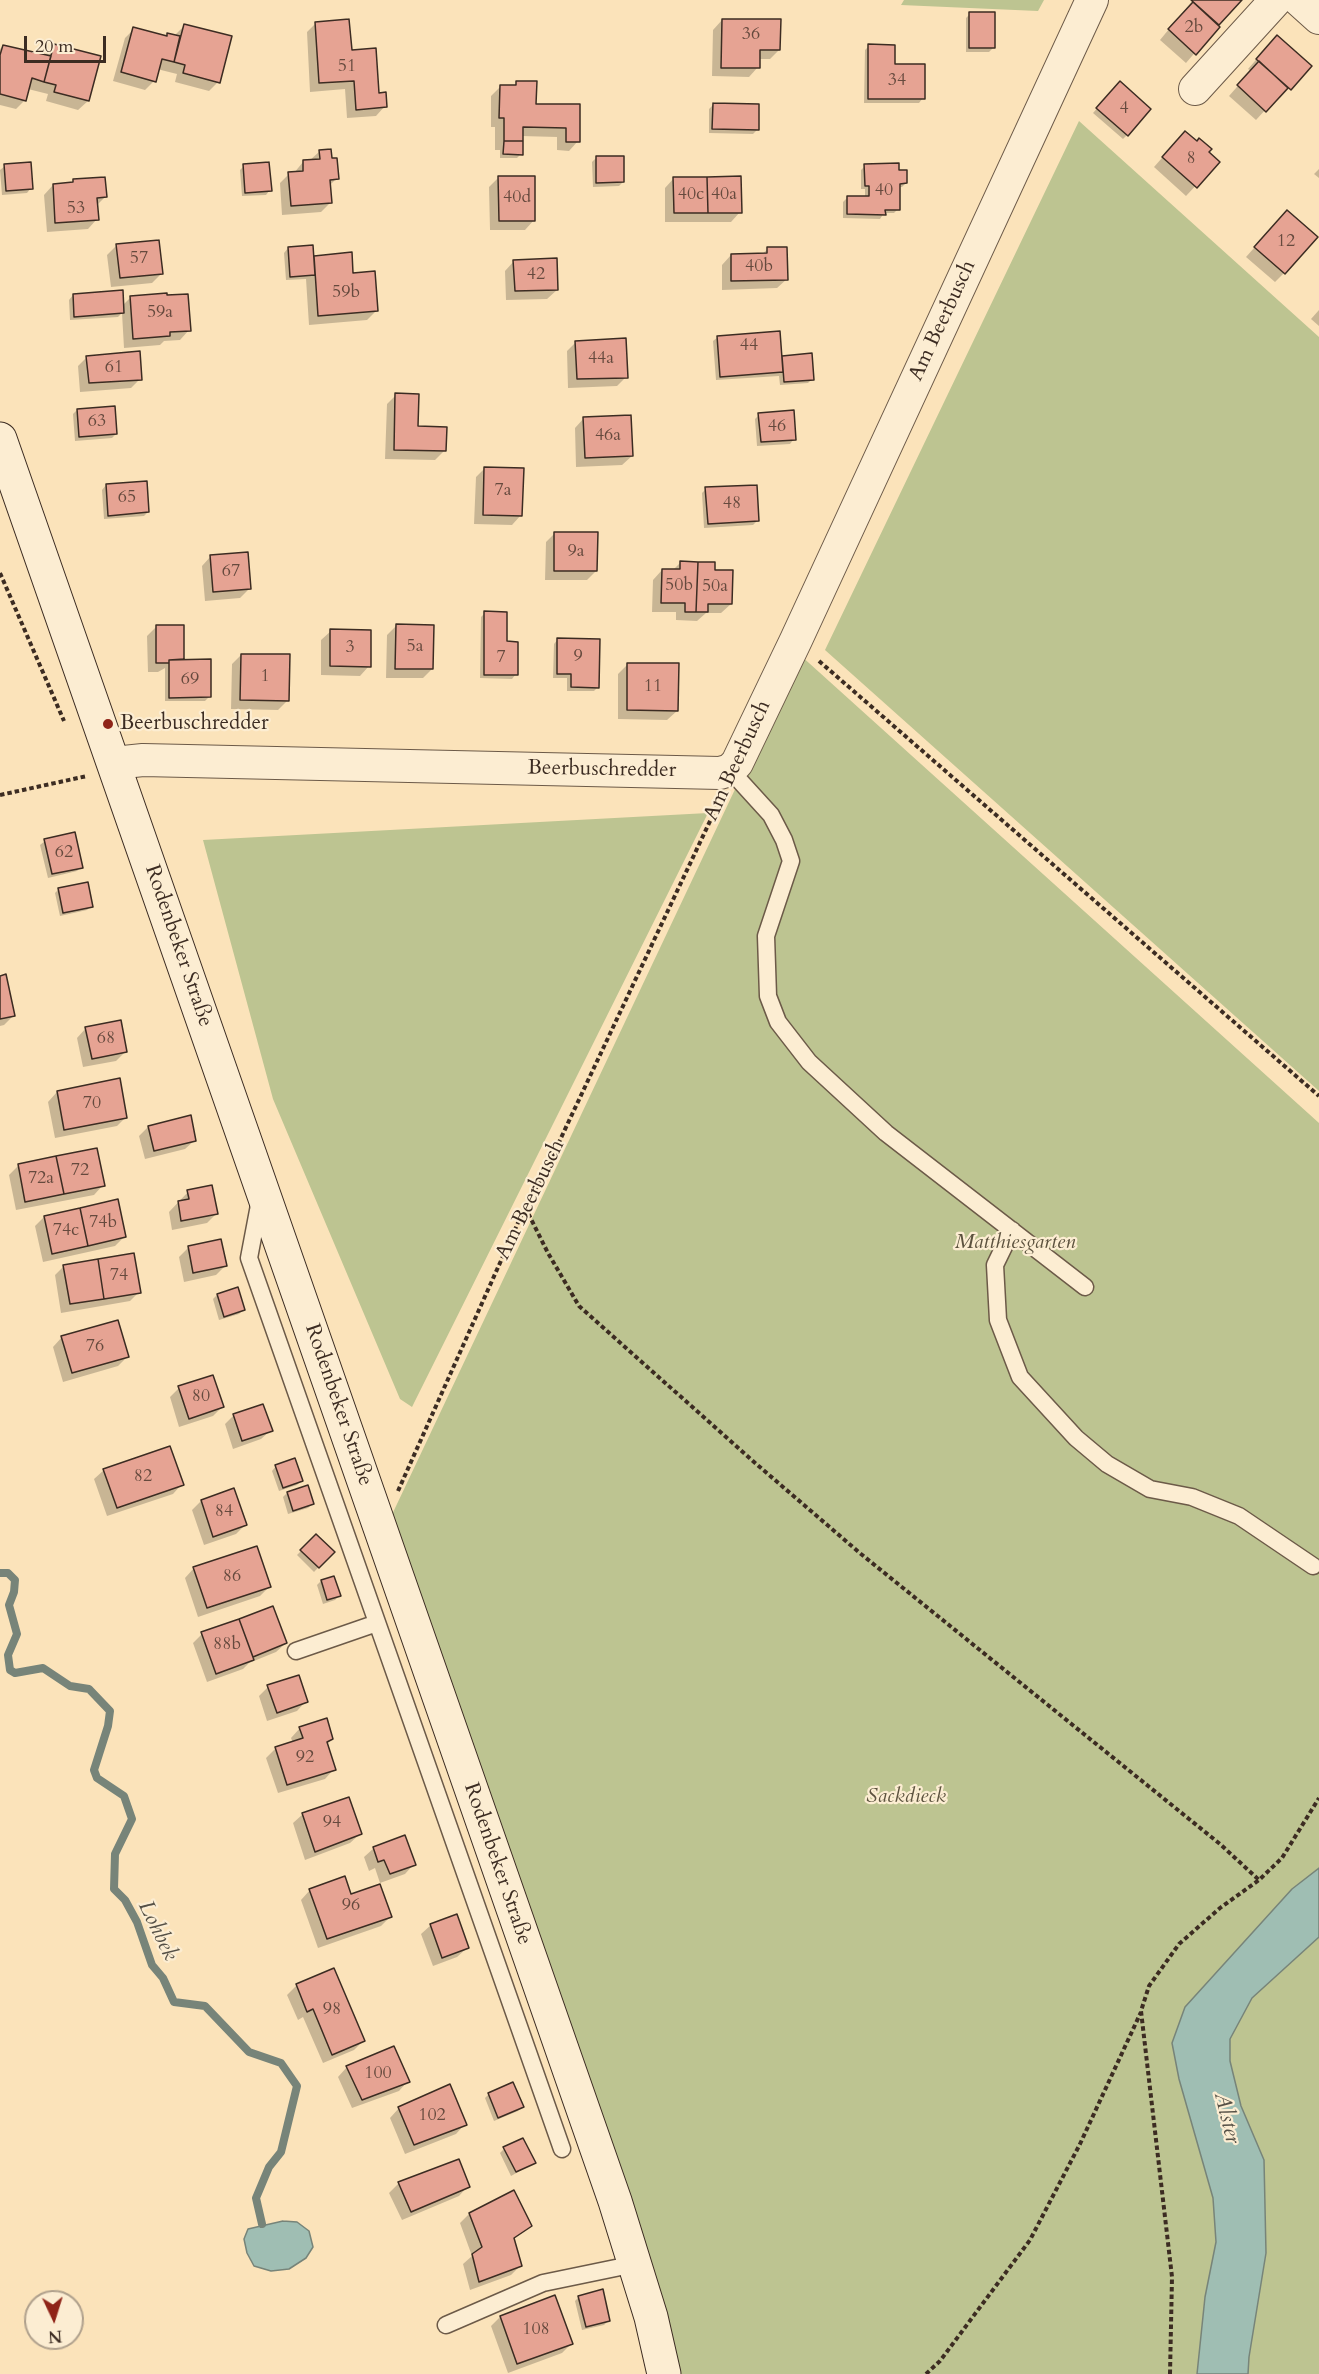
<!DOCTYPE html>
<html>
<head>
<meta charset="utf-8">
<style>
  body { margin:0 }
  #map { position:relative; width:1319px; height:2374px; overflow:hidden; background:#fbe3ba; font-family:Cardo,serif }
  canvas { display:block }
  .north { position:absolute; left:24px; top:2290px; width:60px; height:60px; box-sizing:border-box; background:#fcedd2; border:2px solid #afa08c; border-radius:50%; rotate:176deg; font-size:16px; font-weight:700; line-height:24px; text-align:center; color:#3c2c22 }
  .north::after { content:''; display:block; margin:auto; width:21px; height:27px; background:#8f2418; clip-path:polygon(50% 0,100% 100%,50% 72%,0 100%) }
  .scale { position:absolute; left:24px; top:36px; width:82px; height:27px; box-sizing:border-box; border:3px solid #3c2c22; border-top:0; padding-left:8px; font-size:18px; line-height:21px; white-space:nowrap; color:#3c2c22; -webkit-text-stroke:4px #fcedd2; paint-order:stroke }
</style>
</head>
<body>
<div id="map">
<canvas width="1319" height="2374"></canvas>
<div class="north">N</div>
<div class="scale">20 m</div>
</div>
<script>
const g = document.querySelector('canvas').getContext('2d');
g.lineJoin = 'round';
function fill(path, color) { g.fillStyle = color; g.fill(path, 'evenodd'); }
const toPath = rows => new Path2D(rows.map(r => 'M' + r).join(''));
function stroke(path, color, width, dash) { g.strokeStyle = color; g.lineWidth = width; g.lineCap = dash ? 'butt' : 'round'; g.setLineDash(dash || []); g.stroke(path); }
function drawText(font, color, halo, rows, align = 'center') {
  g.font = font + ' Cardo,serif'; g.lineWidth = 4.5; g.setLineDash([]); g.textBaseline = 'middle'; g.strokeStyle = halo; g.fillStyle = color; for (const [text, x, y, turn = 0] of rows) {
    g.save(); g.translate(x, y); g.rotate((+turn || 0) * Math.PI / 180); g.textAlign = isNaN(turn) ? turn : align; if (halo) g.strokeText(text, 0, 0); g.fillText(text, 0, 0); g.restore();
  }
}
const green = toPath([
  [904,0,1044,0,1038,11,901,5],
  [1079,121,1319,337,1319,1091,825,650],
  [799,654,1319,1123,1319,1868,1292,1889,1248,1939,1172,2043,1179,2079,1213,2198,1216,2242,1205,2298,1197,2374,680,2374,671,2329,486,1793,388,1523],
  [708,813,412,1407,400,1399,273,1099,203,840],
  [1319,1937,1319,2374,1248,2374,1249,2357,1266,2253,1264,2160,1241,2106,1230,2061,1230,2038,1252,1998]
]);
const water = toPath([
  [1319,1868,1319,1937,1252,1998,1230,2039,1230,2061,1241,2106,1264,2160,1266,2253,1249,2357,1248,2374,1197,2374,1205,2297,1216,2242,1213,2198,1179,2079,1172,2043,1185,2007,1292,1889,1319,1868],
  [283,2221,297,2222,309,2231,313,2247,306,2258,289,2269,271,2271,254,2266,247,2253,244,2239,248,2229,283,2221]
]);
const shadow = toPath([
  [1193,0,1240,0,1186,63,1160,40],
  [970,14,994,47,989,52,966,52,966,18],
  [722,20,779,50,770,59,758,59,758,67,749,77,712,76,713,30],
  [316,23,351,52,385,106,376,116,347,118,345,89,310,92,307,32],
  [184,26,218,82,209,91,175,82,177,74,157,69,154,81,145,90,113,81,125,38,134,29,165,37,168,34,175,35],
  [3,46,45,55,54,46,88,101,78,110,46,101,48,94,28,89,25,100,16,109,0,105,0,49],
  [869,46,893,65,923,98,919,103,864,103,865,50],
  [1268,46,1310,66,1280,98,1278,96,1256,120,1229,96,1251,71,1248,69],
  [517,83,535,105,579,106,578,141,569,151,557,150,557,137,521,136,521,154,517,158,500,158,500,150,495,150,495,127,491,127,491,96,501,86,513,87],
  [1115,88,1127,135,1123,139,1093,113],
  [714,104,757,130,753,134,709,133,709,109],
  [1176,142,1207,152,1218,162,1186,196,1154,167],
  [320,151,337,178,329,186,330,203,321,212,282,215,280,183,289,174,294,173,303,162,309,161],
  [596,158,623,182,619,186,593,187,592,162],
  [5,166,31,188,27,193,2,195,0,170],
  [244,166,270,190,266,195,242,196,240,170],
  [865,166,898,172,906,183,902,187,898,187,898,209,894,213,884,213,880,219,843,218,843,202,847,198,865,198,865,189,861,189,861,170],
  [1319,169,1319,178,1314,174],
  [499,177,534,220,525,230,490,230,489,187],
  [674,178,740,212,731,222,665,222,665,188],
  [74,181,105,197,96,206,97,219,88,229,47,232,44,195,53,185,70,184],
  [1278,221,1284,273,1275,282,1246,257],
  [116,246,161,274,152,283,111,287,107,255],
  [288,248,312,259,314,257,352,275,376,311,367,320,309,325,306,279,286,280,284,253],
  [768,249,787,279,777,288,722,290,722,265,731,255,762,254],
  [514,261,557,290,547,299,506,300,505,271],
  [73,295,122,306,131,297,189,330,180,340,164,341,160,345,124,348,122,313,118,317,70,320,69,300],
  [1319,310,1319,326,1311,319],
  [718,337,780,357,810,355,812,379,808,383,780,385,779,376,716,380,713,341],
  [576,342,626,377,617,386,568,388,567,351],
  [87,357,140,379,131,388,80,392,78,366],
  [396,395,417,427,445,450,435,460,385,459,387,404],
  [77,410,116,434,112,438,75,441,73,414],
  [759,415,794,439,790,444,757,446,755,419],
  [584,418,632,456,622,465,576,467,575,428],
  [485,468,521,515,512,525,474,524,476,477],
  [106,485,148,512,144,516,104,519,102,490],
  [706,489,758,520,753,525,704,528,702,493],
  [555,533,596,571,587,580,545,580,546,542],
  [211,556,249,589,240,598,205,601,202,566],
  [680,563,714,572,731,604,721,613,706,613,697,621,676,620,676,612,652,612,653,580,662,570,672,571],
  [485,613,506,643,516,674,512,679,480,678,481,617],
  [157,626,183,659,181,661,209,697,205,701,165,701,165,668,158,672,148,672,147,636],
  [396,626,432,669,423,678,386,678,387,635],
  [331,631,369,666,360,676,321,675,321,640],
  [558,639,598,687,594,691,567,691,567,678,553,678,554,644],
  [241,655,288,700,278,710,231,709,232,664],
  [628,664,677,711,667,720,618,719,618,674],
  [45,841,81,867,77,871,48,878,40,845],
  [59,889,91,906,87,910,60,916,55,893],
  [0,977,13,1016,4,1025,0,1026],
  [86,1028,126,1051,116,1061,83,1067,77,1038],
  [57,1092,126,1117,117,1126,55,1138,48,1102],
  [148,1127,195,1140,185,1149,145,1159,139,1136],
  [18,1166,103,1185,94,1195,16,1210,9,1175],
  [188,1192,216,1214,207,1223,172,1230,169,1212],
  [44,1217,124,1237,115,1246,43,1262,35,1226],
  [188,1248,225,1266,216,1275,184,1282,179,1257],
  [64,1266,139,1292,130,1301,61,1313,55,1275],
  [217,1295,243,1310,239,1314,219,1320,213,1299],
  [62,1337,127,1357,118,1366,63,1382,53,1347],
  [179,1388,222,1407,213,1416,179,1427,170,1397],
  [234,1415,271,1430,261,1439,233,1449,225,1424],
  [276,1466,301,1481,297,1485,279,1491,272,1471],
  [104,1470,182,1484,173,1494,107,1516,94,1479],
  [287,1493,312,1504,308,1508,288,1514,283,1497],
  [201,1501,245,1525,236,1534,204,1545,192,1510],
  [316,1536,333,1552,314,1572,297,1555],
  [194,1568,269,1587,260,1596,198,1617,185,1578],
  [321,1581,339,1596,335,1600,323,1604,317,1585],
  [272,1608,286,1643,276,1652,249,1663,243,1669,207,1682,193,1643,202,1634],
  [268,1687,306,1701,297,1711,267,1721,259,1696],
  [300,1728,332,1739,326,1745,334,1769,325,1779,278,1793,266,1758,276,1748,293,1743,291,1738],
  [303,1814,360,1834,350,1843,305,1860,293,1823],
  [374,1848,414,1864,405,1874,380,1883,375,1868,369,1871,364,1857],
  [310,1890,390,1917,381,1926,318,1948,301,1900],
  [431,1925,467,1948,457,1957,433,1966,421,1934],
  [297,1985,363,2041,354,2050,323,2063,303,2017,298,2020,287,1995],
  [347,2067,408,2081,399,2091,352,2108,338,2077],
  [489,2094,522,2107,518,2111,494,2121,485,2098],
  [399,2108,465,2124,456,2134,405,2154,390,2118],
  [504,2149,534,2163,511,2176,500,2153],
  [399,2183,468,2186,459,2196,402,2220,389,2193],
  [469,2214,530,2226,513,2240,520,2266,511,2275,470,2290,463,2264,472,2256,460,2223],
  [579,2297,609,2320,604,2325,582,2330,575,2301],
  [500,2317,571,2344,562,2353,508,2373,491,2326]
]);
const stream = toPath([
  [0,1573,8,1573,15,1580,14,1592,9,1605,17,1634,8,1655,10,1670,15,1673,43,1668,70,1686,89,1689,110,1711,108,1726,94,1770,97,1778,124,1796,132,1819,115,1854,114,1889,125,1900,137,1922,152,1965,163,1978,174,2002,205,2006,249,2052,281,2063,297,2086,281,2152,269,2167,256,2198,262,2224]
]);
const building = toPath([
  [1191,0,1242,0,1219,25,1191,0],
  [1193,2,1220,27,1196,55,1168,29,1193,2],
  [969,12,995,12,995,48,969,48,969,12],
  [349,19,352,50,376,48,379,93,386,92,387,107,356,110,354,81,319,83,315,22,349,19],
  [722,19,781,19,780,50,760,50,760,68,721,68,722,19],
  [184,24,232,36,220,83,183,73,185,65,174,62,184,24],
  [133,27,167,36,167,33,180,36,174,62,162,59,156,82,121,72,133,27],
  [1277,35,1312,66,1291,90,1256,59,1277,35],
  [54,44,101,56,89,101,54,92,56,85,44,82,54,44],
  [868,44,895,45,895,64,925,64,925,99,868,99,868,44],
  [3,45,51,56,44,82,32,78,26,101,0,94,0,55,3,45],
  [1259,61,1288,88,1266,112,1237,85,1259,61],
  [516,81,537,81,536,104,580,104,580,142,566,142,566,128,523,127,523,141,504,141,504,118,499,118,500,85,516,85,516,81],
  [1120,81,1151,109,1128,136,1096,108,1120,81],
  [713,103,759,104,759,130,712,129,713,103],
  [1185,131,1197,141,1199,138,1212,149,1209,152,1220,162,1197,188,1162,157,1185,131],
  [504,141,523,141,523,155,503,154,504,141],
  [331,149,332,158,337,158,339,179,330,180,332,203,291,206,288,172,303,171,303,160,320,159,319,150,331,149],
  [596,156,624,156,624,182,596,183,596,156],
  [31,162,33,189,6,191,4,164,31,162],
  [269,162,272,191,245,193,243,164,269,162],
  [899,163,899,170,907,170,907,183,900,184,900,210,885,210,886,215,847,214,847,196,869,196,869,186,865,186,864,164,899,163],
  [498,176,535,176,535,221,499,221,498,176],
  [741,176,742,213,708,213,707,177,741,176],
  [105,177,107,197,97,198,99,220,55,223,53,184,73,182,73,179,105,177],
  [673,177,707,177,708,213,674,213,673,177],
  [1287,210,1318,237,1285,274,1254,247,1287,210],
  [159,240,163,274,120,278,116,244,159,240],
  [313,245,315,275,290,277,288,247,313,245],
  [767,247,787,247,788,280,731,281,731,254,767,253,767,247],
  [352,252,353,273,375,271,378,311,318,316,314,256,352,252],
  [557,258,558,290,515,291,513,260,557,258],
  [123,290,124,313,74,317,73,294,123,290],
  [167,293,167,295,188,294,191,331,170,332,170,336,133,339,130,296,167,293],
  [780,331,783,372,720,377,717,336,780,331],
  [626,338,628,378,577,379,575,341,626,338],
  [140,351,142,380,89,383,86,356,140,351],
  [812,353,814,380,784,382,782,356,812,353],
  [395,393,419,394,418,426,447,427,446,451,394,450,395,393],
  [115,406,117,434,79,437,77,409,115,406],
  [794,410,796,440,761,442,758,413,794,410],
  [631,415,633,456,585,458,583,417,631,415],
  [484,467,524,468,522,516,483,515,484,467],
  [147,481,149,512,108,516,106,484,147,481],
  [757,485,759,521,708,524,705,487,757,485],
  [554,532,598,532,597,571,554,571,554,532],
  [248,552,251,589,213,592,210,555,248,552],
  [680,561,698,562,696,612,685,612,685,603,661,603,662,569,680,569,680,561],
  [698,562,715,562,715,570,733,570,732,604,708,604,708,612,696,612,698,562],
  [484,611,507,612,507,641,518,642,518,675,484,675,484,611],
  [396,624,434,625,433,669,395,669,396,624],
  [156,625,184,625,184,659,169,660,169,663,156,663,156,625],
  [330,629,371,630,371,667,330,666,330,629],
  [557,638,600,639,599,688,571,687,571,674,557,674,557,638],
  [241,654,290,654,289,701,240,700,241,654],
  [211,659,211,697,169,698,169,660,211,659],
  [627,663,679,663,678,711,627,710,627,663],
  [75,832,83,868,52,874,44,839,75,832],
  [88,882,93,907,63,913,58,888,88,882],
  [6,974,15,1016,0,1019,0,976,6,974],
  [121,1020,127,1052,92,1059,85,1027,121,1020],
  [120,1078,127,1118,64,1130,57,1091,120,1078],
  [191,1115,196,1141,154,1151,148,1126,191,1115],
  [97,1148,105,1186,64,1194,56,1156,97,1148],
  [56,1156,64,1194,25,1202,18,1164,56,1156],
  [212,1185,218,1214,181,1221,178,1201,189,1199,187,1190,212,1185],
  [118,1199,126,1237,88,1246,80,1208,118,1199],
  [80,1208,88,1246,52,1254,44,1216,80,1208],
  [221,1239,227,1266,193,1273,188,1246,221,1239],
  [134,1253,141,1293,104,1299,98,1259,134,1253],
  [98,1259,104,1299,70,1304,63,1265,98,1259],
  [238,1287,245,1310,224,1317,217,1294,238,1287],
  [118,1320,129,1357,72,1373,61,1336,118,1320],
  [213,1375,224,1407,189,1419,178,1386,213,1375],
  [263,1404,273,1431,242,1441,233,1414,263,1404],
  [170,1446,184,1485,117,1508,103,1469,170,1446],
  [295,1458,303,1481,283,1488,275,1465,295,1458],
  [308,1485,314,1504,293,1511,287,1492,308,1485],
  [234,1488,247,1525,213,1537,201,1500,234,1488],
  [316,1534,335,1552,319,1568,300,1550,316,1534],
  [257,1546,271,1587,207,1608,193,1567,257,1546],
  [334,1576,341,1596,327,1600,321,1580,334,1576],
  [273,1606,287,1643,253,1657,239,1619,273,1606],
  [239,1619,254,1660,216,1674,201,1632,239,1619],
  [299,1675,308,1702,277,1713,267,1685,299,1675],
  [327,1718,333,1739,327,1742,336,1770,287,1785,275,1747,303,1738,299,1727,327,1718],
  [349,1797,362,1834,315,1852,302,1813,349,1797],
  [405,1835,416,1865,390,1874,384,1860,378,1862,373,1847,405,1835],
  [345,1876,351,1894,380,1884,392,1917,327,1939,309,1889,345,1876],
  [457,1914,469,1948,442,1958,430,1924,457,1914],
  [334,1968,365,2041,332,2055,313,2009,307,2012,296,1984,334,1968],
  [394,2046,410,2082,362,2100,346,2066,394,2046],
  [513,2082,524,2107,498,2118,488,2093,513,2082],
  [450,2084,467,2125,414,2145,398,2107,450,2084],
  [523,2138,536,2163,516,2172,503,2147,523,2138],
  [459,2159,470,2187,411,2212,398,2182,459,2159],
  [514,2190,532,2226,514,2238,522,2266,479,2282,472,2254,482,2247,469,2213,514,2190],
  [603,2289,610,2321,586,2327,578,2296,603,2289],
  [555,2295,573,2344,517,2364,500,2316,555,2295]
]);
const path = toPath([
  [0,573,64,721],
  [819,661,1319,1096],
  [0,795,87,776],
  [525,1207,548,1253,579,1306,754,1462,861,1554,1220,1844,1259,1880],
  [398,1491,525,1207,544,1174,719,802],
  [926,2374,940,2361,1030,2240,1080,2144,1141,2012],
  [1170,2374,1172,2277,1141,2011,1149,1986,1179,1944,1220,1908,1259,1880,1282,1858,1319,1798]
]);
const lane = toPath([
  [730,770,771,815,784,840,791,861,766,936,768,996,778,1022,809,1062,886,1133,1085,1287],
  [260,1200,249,1258,562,2149],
  [1012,1230,995,1265,998,1320,1020,1377,1076,1438,1107,1464,1150,1489,1192,1497,1239,1516,1313,1566],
  [296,1651,377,1623],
  [446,2325,543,2283,635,2264]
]);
const street = toPath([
  [1299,0,1319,18],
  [1195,89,1276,0],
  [114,763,143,760,720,773,730,770,737,763,796,640,1092,0]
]);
const secondary = toPath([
  [0,439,615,2201,651,2317,664,2374]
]);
const markers = [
  [108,724,6,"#8f2418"]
];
const numberNames = [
  ["2b",1194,28],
  ["36",751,35],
  ["51",347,67],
  ["34",897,81],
  ["4",1124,109],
  ["8",1191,159],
  ["40",884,191],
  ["40c",691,195],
  ["40a",724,195],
  ["40d",517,198],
  ["53",76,209],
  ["12",1286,242],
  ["57",139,259],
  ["40b",759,267],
  ["42",536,275],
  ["59b",346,293],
  ["59a",160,313],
  ["44",749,346],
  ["44a",601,359],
  ["61",114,368],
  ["63",97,422],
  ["46",777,427],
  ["46a",608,436],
  ["7a",503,491],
  ["65",127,498],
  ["48",732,504],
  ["9a",576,552],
  ["67",231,572],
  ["50b",679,586],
  ["50a",715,587],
  ["5a",415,647],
  ["3",350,648],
  ["9",578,657],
  ["7",501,658],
  ["1",265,677],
  ["69",190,680],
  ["11",653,687],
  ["62",64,853],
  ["68",106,1039],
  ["70",92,1104],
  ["72",80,1171],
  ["72a",41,1179],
  ["74b",103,1223],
  ["74c",66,1231],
  ["74",119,1276],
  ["76",95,1347],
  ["80",201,1397],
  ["82",143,1477],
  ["84",224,1512],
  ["86",232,1577],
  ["88b",227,1645],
  ["92",305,1758],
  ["94",332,1823],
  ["96",351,1906],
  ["98",332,2010],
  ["100",378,2074],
  ["102",432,2116],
  ["108",536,2330]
];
const streetNames = [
  ["Am Beerbusch",943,321,-65],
  ["Am Beerbusch",738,761,-65],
  ["Beerbuschredder",602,770,1],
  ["Rodenbeker Straße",178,946,71],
  ["Am Beerbusch",531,1200,-64],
  ["Rodenbeker Straße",338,1405,71],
  ["Rodenbeker Straße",497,1864,71]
];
const poiNames = [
  ["Beerbuschredder",120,724]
];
const parkNames = [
  ["Matthiesgarten",1015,1243],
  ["Sackdieck",906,1797]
];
const waterNames = [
  ["Lohbek",157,1931,64],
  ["Alster",1226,2118,76]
];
fill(green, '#bdc491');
fill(water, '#9fbeb3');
stroke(water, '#778479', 1.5);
fill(shadow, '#0003');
stroke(stream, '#778479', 8);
fill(building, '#e6a393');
stroke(building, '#3c2c22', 1.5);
stroke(lane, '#6c5a48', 19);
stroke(street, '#6c5a48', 34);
stroke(secondary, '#3c2c22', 35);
stroke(path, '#3c2c22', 4, [4.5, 3]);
stroke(lane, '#fcedd2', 16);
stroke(street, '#fcedd2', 32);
stroke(secondary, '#fcedd2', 33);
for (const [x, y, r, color] of markers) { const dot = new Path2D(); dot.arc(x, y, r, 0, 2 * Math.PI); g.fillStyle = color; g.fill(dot); stroke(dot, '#fcedd2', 2); }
drawText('18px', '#664a3e', null, numberNames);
drawText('21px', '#3c2c22', '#fcedd2', streetNames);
drawText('21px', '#3c2c22', '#fcedd2', poiNames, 'left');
drawText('italic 21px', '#5c523e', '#fcedd2', parkNames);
drawText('italic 22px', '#555046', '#fcedd2', waterNames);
</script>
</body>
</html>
